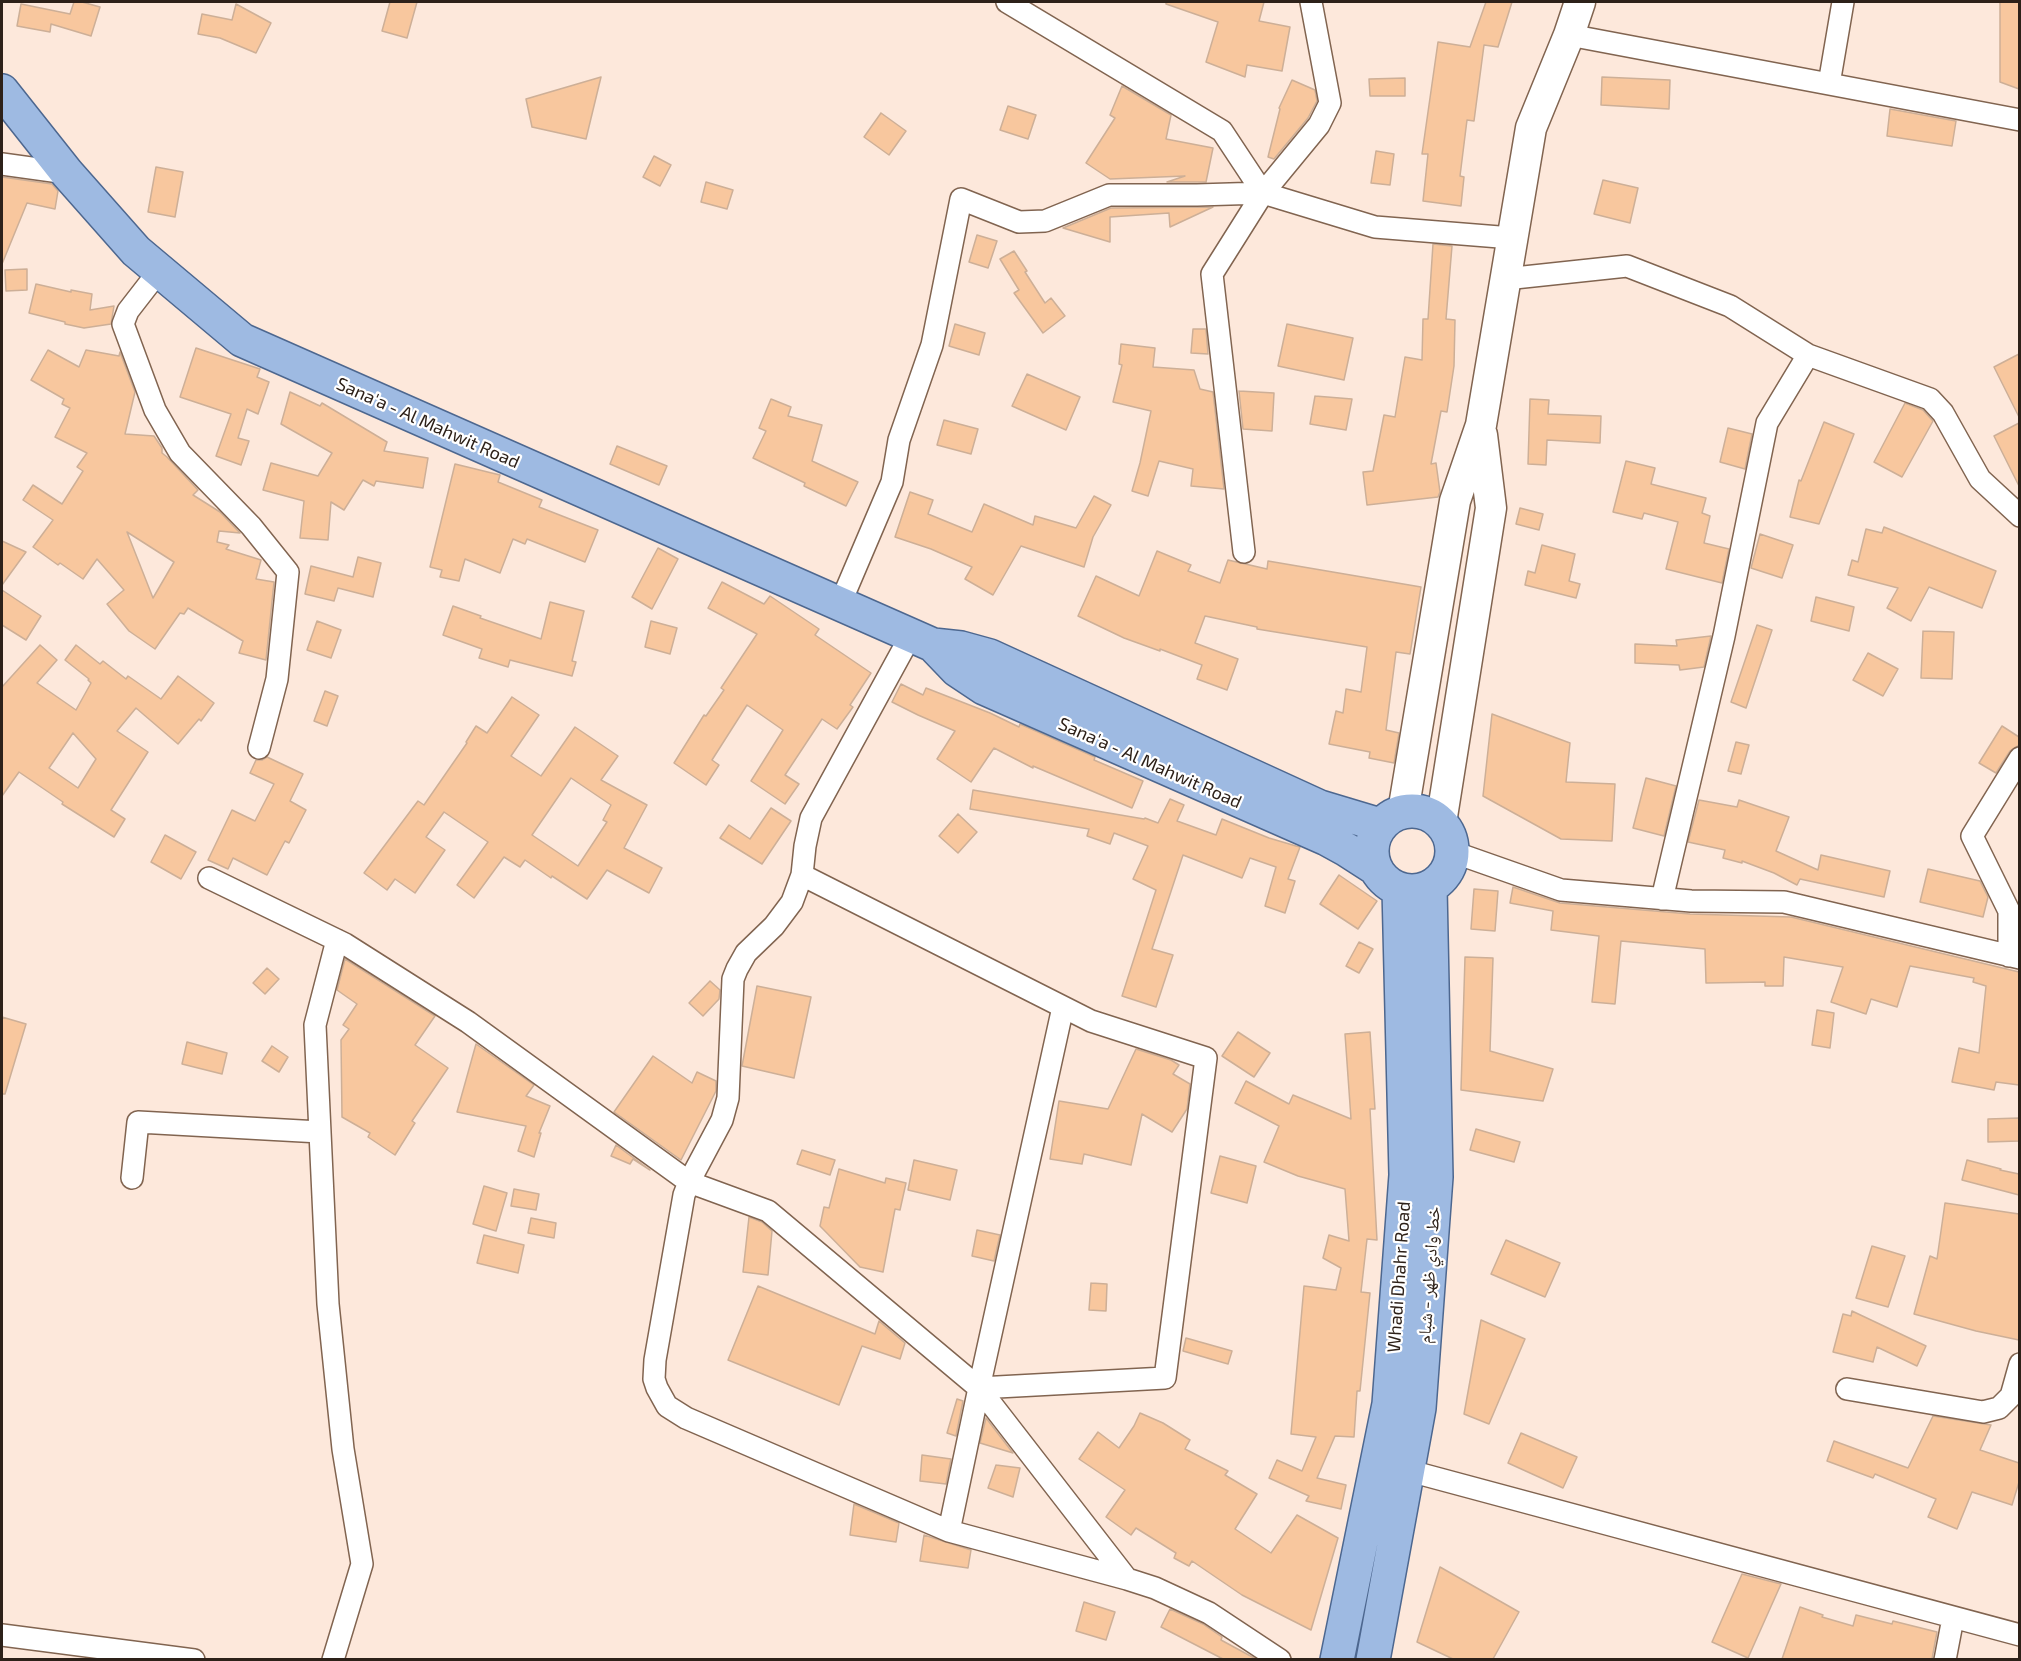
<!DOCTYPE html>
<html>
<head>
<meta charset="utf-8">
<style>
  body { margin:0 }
  #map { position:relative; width:2021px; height:1661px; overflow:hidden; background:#fde8db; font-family:"Exo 2",sans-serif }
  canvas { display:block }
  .frame { position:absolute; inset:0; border:3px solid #2d2119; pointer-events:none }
</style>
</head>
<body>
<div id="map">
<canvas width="2021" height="1661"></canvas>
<div class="frame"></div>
</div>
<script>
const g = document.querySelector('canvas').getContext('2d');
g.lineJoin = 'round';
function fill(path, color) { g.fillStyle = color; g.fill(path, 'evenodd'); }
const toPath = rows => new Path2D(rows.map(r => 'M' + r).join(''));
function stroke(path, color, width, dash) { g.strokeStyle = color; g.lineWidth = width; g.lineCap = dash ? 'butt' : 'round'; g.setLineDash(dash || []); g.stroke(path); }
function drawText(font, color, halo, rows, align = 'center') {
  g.font = font + ' "Exo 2","Noto Naskh Arabic",sans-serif'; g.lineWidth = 4.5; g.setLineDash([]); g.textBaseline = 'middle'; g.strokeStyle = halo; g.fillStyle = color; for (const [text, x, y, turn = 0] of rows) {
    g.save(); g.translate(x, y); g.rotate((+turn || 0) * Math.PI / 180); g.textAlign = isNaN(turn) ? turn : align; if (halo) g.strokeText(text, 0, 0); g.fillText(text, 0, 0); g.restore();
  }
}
const building = toPath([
  [74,2,82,2,100,7,91,36,51,24,50,32,17,26,21,4,70,14,74,2],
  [390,2,417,2,407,38,382,31,390,2],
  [1166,2,1264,2,1259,21,1290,27,1282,71,1247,65,1245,77,1206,62,1218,22,1166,4,1166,2],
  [1486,2,1512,2,1498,47,1484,45,1474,121,1467,120,1460,176,1464,177,1461,206,1423,201,1428,154,1422,154,1438,42,1470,47,1486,2],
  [2000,2,2019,2,2019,89,2000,82,2000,2],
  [236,4,271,23,256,53,220,38,198,34,202,14,232,20,236,4],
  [601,77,586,139,532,127,526,99,601,77],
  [1602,77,1670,80,1669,109,1601,105,1602,77],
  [1405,78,1405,96,1370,96,1369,79,1405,78],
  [1292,80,1315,90,1317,101,1308,118,1274,159,1268,157,1280,109,1279,108,1292,80],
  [1122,86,1171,115,1166,139,1213,148,1206,182,1167,182,1185,176,1110,179,1086,163,1115,118,1110,115,1122,86],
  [1008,106,1036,115,1028,139,1000,130,1008,106],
  [1890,109,1956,121,1952,146,1887,136,1890,109],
  [881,113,906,131,889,155,864,137,881,113],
  [1376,151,1394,154,1390,185,1371,183,1376,151],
  [654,156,671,165,660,186,643,177,654,156],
  [156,167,183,172,175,217,148,212,156,167],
  [2,177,52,184,58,191,55,209,27,203,2,264,2,177],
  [1603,180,1638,188,1630,223,1594,214,1603,180],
  [706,182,733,190,727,209,701,202,706,182],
  [1213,207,1170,227,1169,213,1110,217,1110,242,1063,228,1111,208,1213,207],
  [977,235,997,241,988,268,969,262,977,235],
  [1433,244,1452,246,1446,319,1455,320,1454,366,1447,412,1441,411,1431,464,1436,463,1440,492,1438,497,1367,505,1363,472,1373,471,1384,415,1395,417,1405,357,1422,360,1423,319,1428,319,1433,244],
  [1014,251,1027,271,1025,272,1045,303,1051,298,1065,316,1043,333,1014,293,1019,290,1000,259,1014,251],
  [27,269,27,290,6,291,5,270,27,269],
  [36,284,71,292,71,290,92,294,90,310,114,306,111,324,84,328,65,324,65,322,29,313,36,284],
  [955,324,985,333,979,355,949,346,955,324],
  [1287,324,1353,338,1344,380,1278,366,1287,324],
  [1193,329,1206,329,1208,354,1191,353,1193,329],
  [1121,344,1155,348,1153,367,1194,370,1200,389,1213,392,1224,489,1191,486,1193,469,1159,461,1148,496,1132,491,1140,463,1151,411,1113,402,1122,365,1119,364,1121,344],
  [196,348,260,369,257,377,269,382,258,414,247,409,238,438,249,441,241,465,216,456,231,414,180,397,196,348],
  [48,350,79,367,86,350,119,356,120,352,135,392,125,434,154,436,162,448,162,453,167,457,198,490,193,495,220,512,240,533,219,531,217,542,229,545,226,549,261,560,256,579,274,582,266,660,239,653,243,641,188,608,184,614,180,613,155,649,129,631,107,604,124,590,97,559,83,579,60,563,58,565,33,547,53,520,23,500,33,485,62,504,83,471,77,467,87,453,55,437,70,408,62,404,64,399,31,380,48,350],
  [127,532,174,562,153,598,127,532],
  [2019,354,2019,417,1994,367,2019,354],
  [1027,374,1080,397,1066,430,1012,406,1027,374],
  [1239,391,1274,393,1272,431,1243,429,1239,391],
  [290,392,320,406,322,403,387,442,384,451,428,458,423,488,376,481,374,486,363,480,344,510,331,502,328,540,300,538,304,501,263,490,271,463,318,476,332,453,281,424,290,392],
  [1315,396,1352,399,1346,430,1310,424,1315,396],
  [771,399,791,407,788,416,822,425,812,461,858,482,846,506,804,486,805,483,753,458,766,431,759,428,771,399],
  [1530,399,1549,400,1548,414,1601,416,1600,443,1547,440,1546,465,1528,464,1530,399],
  [1905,403,1923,410,1933,421,1902,477,1874,462,1905,403],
  [944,420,978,429,971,454,937,445,944,420],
  [1824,422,1854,434,1819,524,1790,517,1799,480,1801,481,1824,422],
  [2019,423,2019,486,1994,436,2019,423],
  [1728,428,1752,434,1745,469,1720,462,1728,428],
  [617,446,667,466,659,485,610,464,617,446],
  [1626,461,1655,468,1651,484,1706,498,1702,513,1710,516,1704,543,1729,549,1722,583,1666,569,1678,522,1644,513,1642,519,1613,512,1626,461],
  [455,464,500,475,498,482,542,500,539,507,598,530,585,562,527,539,525,544,513,539,500,573,465,559,459,581,440,577,442,570,430,567,455,464],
  [910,492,933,500,928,514,972,532,984,504,1033,525,1035,516,1076,528,1094,496,1111,505,1093,537,1084,567,1021,546,993,595,965,579,972,567,931,549,895,537,910,492],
  [1520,508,1543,514,1539,530,1516,524,1520,508],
  [1884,527,1996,571,1982,608,1929,587,1911,621,1887,608,1898,588,1848,575,1852,560,1858,562,1866,529,1882,533,1884,527],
  [1760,534,1793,545,1782,578,1751,568,1760,534],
  [2,541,26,552,2,585,2,541],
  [1542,545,1575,554,1569,581,1580,584,1576,598,1525,585,1528,571,1535,573,1542,545],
  [658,548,678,559,652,609,632,597,658,548],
  [1157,551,1191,565,1188,571,1220,583,1228,560,1267,569,1268,561,1421,587,1410,654,1396,652,1386,730,1399,733,1394,763,1369,758,1370,752,1329,744,1336,711,1343,713,1346,689,1361,692,1367,647,1257,629,1257,627,1205,616,1195,643,1238,659,1227,690,1197,679,1202,665,1160,649,1160,651,1124,638,1078,616,1096,576,1139,596,1157,551],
  [358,557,381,563,373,597,338,588,334,601,305,594,311,566,353,577,358,557],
  [722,582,764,604,770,596,819,629,815,635,871,673,850,705,853,707,837,729,822,719,785,775,799,784,785,804,751,781,783,730,747,705,712,760,719,765,706,785,674,763,704,715,706,716,724,690,721,688,757,634,708,608,722,582],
  [2,590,41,616,26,640,2,625,2,590],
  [1816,597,1854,607,1849,631,1811,621,1816,597],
  [550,602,584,611,572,661,576,662,572,676,510,660,508,667,479,658,482,649,443,635,453,606,481,616,480,618,541,639,550,602],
  [317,621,341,630,331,658,307,650,317,621],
  [651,621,677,628,670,654,645,647,651,621],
  [1757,625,1772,630,1746,708,1731,702,1757,625],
  [1923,631,1954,632,1952,679,1921,678,1923,631],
  [1711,636,1704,667,1680,670,1679,665,1635,663,1635,644,1677,646,1676,640,1711,636],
  [40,645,57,660,37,683,76,710,91,683,88,680,89,679,65,660,76,645,100,664,103,661,126,679,128,676,161,699,178,676,214,703,201,721,199,719,178,744,136,708,117,731,148,752,111,810,125,819,114,837,62,804,63,802,19,772,2,796,2,687,40,645],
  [73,733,96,759,78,788,49,768,73,733],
  [1868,653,1898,669,1883,696,1853,680,1868,653],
  [901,684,923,695,926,688,990,713,1019,727,1020,724,1095,757,1094,760,1143,781,1132,808,1033,766,1033,768,994,748,971,782,937,759,955,731,918,715,892,702,901,684],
  [325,691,338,696,327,726,314,721,325,691],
  [512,697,539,715,511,756,541,776,575,727,618,756,601,780,647,805,624,848,662,868,649,893,607,870,587,899,552,876,551,878,525,860,520,867,504,857,474,898,457,885,488,842,444,812,426,837,445,850,415,893,395,879,387,890,364,873,418,801,424,805,467,743,466,742,476,726,487,733,512,697],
  [571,778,611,805,603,820,607,822,578,866,532,835,571,778],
  [1492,714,1570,743,1566,782,1615,784,1612,841,1561,839,1483,796,1492,714],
  [2002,726,2019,737,2019,745,2010,751,1996,773,1979,763,2002,726],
  [1736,742,1749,745,1741,774,1728,771,1736,742],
  [267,757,303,774,290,801,306,810,289,843,285,841,267,875,233,858,228,869,208,860,232,810,255,821,274,784,250,773,256,760,262,760,267,757],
  [1646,778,1676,786,1664,836,1633,828,1646,778],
  [973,790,1144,819,1145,818,1158,823,1170,799,1184,805,1177,821,1216,835,1222,819,1269,838,1296,846,1300,847,1288,879,1295,881,1285,913,1265,906,1276,867,1250,858,1242,878,1183,855,1152,949,1173,955,1156,1007,1122,996,1156,890,1133,879,1148,846,1114,833,1110,844,1087,836,1089,829,970,809,973,790],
  [1699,800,1737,807,1739,800,1789,817,1776,851,1818,870,1821,855,1890,871,1884,897,1800,879,1797,885,1774,873,1742,861,1742,863,1723,858,1725,850,1688,842,1699,800],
  [771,808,791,821,762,864,720,838,729,825,750,839,771,808],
  [958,814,977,832,958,853,939,836,958,814],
  [165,835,196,852,181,879,151,862,165,835],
  [1928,869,1980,881,1988,897,1983,917,1920,902,1928,869],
  [1339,875,1377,901,1358,929,1320,904,1339,875],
  [1513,887,1560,903,1690,914,1791,917,2019,972,2019,1085,1996,1082,1994,1090,1952,1082,1959,1048,1979,1053,1986,986,1973,982,1974,978,1910,966,1897,1007,1871,999,1866,1014,1831,1002,1843,967,1784,957,1783,986,1765,986,1765,982,1706,983,1705,949,1621,941,1615,1004,1592,1002,1599,936,1551,930,1553,911,1510,903,1513,887],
  [1474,889,1498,891,1495,931,1471,929,1474,889],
  [1359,942,1373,949,1359,973,1346,966,1359,942],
  [1465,957,1493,958,1490,1051,1553,1069,1543,1101,1461,1090,1465,957],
  [345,959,435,1016,415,1045,448,1068,412,1121,415,1123,395,1155,368,1137,370,1133,342,1117,341,1040,349,1029,343,1025,357,1004,337,990,345,959],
  [267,968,279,979,265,994,253,983,267,968],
  [710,981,720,990,719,999,703,1016,689,1003,710,981],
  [757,986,811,997,794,1078,742,1066,757,986],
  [1817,1010,1834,1013,1830,1048,1812,1045,1817,1010],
  [2,1017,26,1024,5,1094,2,1094,2,1017],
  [1238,1032,1270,1053,1254,1077,1222,1056,1238,1032],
  [1370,1032,1375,1109,1370,1109,1377,1240,1367,1239,1361,1292,1370,1293,1360,1391,1357,1391,1354,1437,1335,1436,1317,1478,1346,1485,1341,1509,1306,1501,1309,1496,1269,1478,1277,1460,1302,1471,1316,1437,1291,1434,1304,1286,1336,1290,1341,1268,1323,1258,1329,1235,1349,1241,1345,1189,1298,1176,1264,1162,1279,1126,1235,1103,1246,1081,1289,1104,1293,1095,1351,1119,1345,1034,1370,1032],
  [187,1042,227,1053,222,1074,182,1064,187,1042],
  [476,1044,534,1085,526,1096,550,1106,539,1133,541,1133,534,1157,518,1151,526,1126,457,1112,476,1044],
  [272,1046,288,1057,279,1072,262,1061,272,1046],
  [1136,1049,1171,1060,1179,1065,1173,1074,1190,1084,1187,1109,1172,1132,1142,1114,1131,1165,1084,1154,1082,1164,1050,1159,1059,1101,1108,1109,1136,1049],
  [653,1056,692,1083,697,1072,716,1081,716,1091,681,1160,614,1112,653,1056],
  [2019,1118,2019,1141,1988,1142,1988,1119,2019,1118],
  [1476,1129,1520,1142,1514,1162,1470,1150,1476,1129],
  [616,1145,650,1170,633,1159,630,1164,611,1156,616,1145],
  [802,1150,835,1160,830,1175,797,1164,802,1150],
  [1220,1156,1256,1166,1247,1203,1211,1193,1220,1156],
  [914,1160,957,1170,950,1200,908,1190,914,1160],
  [1967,1160,2001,1169,2000,1170,2019,1174,2019,1195,1962,1180,1967,1160],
  [839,1169,885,1183,886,1178,906,1183,900,1210,895,1209,883,1272,860,1267,820,1226,824,1207,829,1208,839,1169],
  [484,1186,507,1193,496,1231,473,1224,484,1186],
  [514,1189,539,1194,536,1210,511,1206,514,1189],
  [1945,1203,2019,1214,2019,1340,1976,1331,1914,1314,1930,1256,1937,1259,1945,1203],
  [749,1217,762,1222,772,1231,768,1275,743,1272,749,1217],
  [531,1218,556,1223,554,1238,528,1233,531,1218],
  [977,1230,1000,1235,994,1261,972,1256,977,1230],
  [484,1235,524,1245,518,1273,477,1263,484,1235],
  [1506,1240,1560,1263,1545,1297,1491,1274,1506,1240],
  [1872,1246,1905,1256,1888,1307,1856,1298,1872,1246],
  [1091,1283,1107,1284,1106,1311,1089,1310,1091,1283],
  [758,1286,875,1334,879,1321,905,1343,900,1359,862,1346,839,1405,728,1360,758,1286],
  [1852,1311,1926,1346,1917,1366,1877,1347,1873,1362,1833,1352,1843,1314,1851,1316,1852,1311],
  [1481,1320,1525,1339,1489,1424,1464,1414,1481,1320],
  [1186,1338,1232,1351,1228,1364,1183,1351,1186,1338],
  [957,1399,963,1401,956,1436,947,1433,957,1399],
  [1140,1413,1163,1423,1190,1440,1185,1449,1228,1471,1225,1475,1257,1494,1235,1529,1271,1553,1297,1515,1338,1538,1311,1630,1242,1595,1192,1561,1189,1566,1174,1558,1176,1553,1136,1528,1131,1535,1106,1517,1125,1490,1079,1459,1098,1432,1119,1448,1134,1426,1140,1413],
  [1933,1416,1991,1425,1980,1450,2019,1463,2019,1482,2012,1505,1972,1492,1957,1529,1928,1517,1936,1499,1875,1474,1873,1478,1827,1461,1834,1441,1908,1468,1933,1416],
  [986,1418,1013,1453,980,1443,986,1418],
  [1521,1433,1577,1457,1563,1488,1508,1463,1521,1433],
  [922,1455,951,1459,946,1484,920,1481,922,1455],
  [996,1465,1020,1468,1013,1497,988,1488,996,1465],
  [854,1504,899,1523,896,1542,850,1535,854,1504],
  [924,1535,971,1550,968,1568,920,1561,924,1535],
  [1440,1567,1519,1612,1493,1659,1453,1659,1417,1642,1440,1567],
  [1742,1574,1781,1584,1748,1658,1712,1642,1742,1574],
  [1084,1602,1115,1612,1106,1640,1076,1631,1084,1602],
  [1800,1607,1823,1615,1822,1617,1853,1626,1856,1615,1892,1624,1893,1621,1937,1632,1932,1659,1782,1659,1800,1607],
  [1170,1609,1203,1624,1222,1637,1221,1640,1256,1659,1223,1659,1161,1627,1170,1609]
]);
const street = toPath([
  [1007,2,1222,131,1263,193],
  [1569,35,2020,120],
  [1829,84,1843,2],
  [2,164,67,173],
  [159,271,128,311,123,324,155,410,180,453,251,526,288,572,277,679,259,748],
  [1505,279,1627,266,1730,306,1808,355,1930,399,1943,413,1980,479,2020,516],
  [1244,552,1212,274,1263,193,1319,125,1330,103,1311,2],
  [840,604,892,482,899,440,932,345,961,199,1019,222,1045,221,1109,195,1197,195,1263,193,1375,227,1512,238],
  [911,635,811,818,805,846,802,875,792,902,774,926,746,953,737,969,733,979,728,1098,722,1120,689,1182,684,1195,655,1360,654,1379,657,1388,667,1406,686,1418,949,1531,1127,1579,1155,1588,1209,1613,1280,1660],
  [1453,852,1561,890,1691,901,1784,902,2020,958],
  [802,875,1091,1021,1206,1058,1165,1378,979,1388],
  [209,878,345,944,468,1022,689,1182,768,1211,979,1388,949,1531],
  [1662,899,1724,636,1767,423,1808,355],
  [2009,956,2009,911,1972,836,2020,758],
  [132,1178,138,1122,320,1132],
  [979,1388,1063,1007],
  [979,1388,1127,1579],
  [1847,1389,1983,1412,1999,1408,2011,1396,2020,1364],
  [1406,1470,2020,1635],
  [2,1635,194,1660],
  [333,1660,362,1564,343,1449,328,1304,315,1025,337,940],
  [1945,1660,1953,1618]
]);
const secondary = toPath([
  [1403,812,1455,501,1481,425,1531,128,1569,35,1580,2],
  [1441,823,1491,508,1482,435]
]);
const primary = toPath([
  [2,91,67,173,136,251,242,340,933,645,961,648,990,656,1320,807,1380,825],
  [933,645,957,670,984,688,1327,839,1347,850,1375,868],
  '1372 851a40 40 0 1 1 80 0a40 40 0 1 1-80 0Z',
  [1337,1660,1389,1404,1406,1175,1399,889],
  [1373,1660,1419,1408,1436,1177,1430,887]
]);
const streetNames = [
  ["Sana'a - Al Mahwit Road",428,423,24],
  ["Sana'a - Al Mahwit Road",1150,763,24],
  ["خط وادي ظهر - شبام",1429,1275,-86],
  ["Whadi Dhahr Road",1399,1277,-86]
];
fill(building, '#f8c79e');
stroke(building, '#cdaf97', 1.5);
stroke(street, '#816450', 24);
stroke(secondary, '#816450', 33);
stroke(primary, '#4d678f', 36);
stroke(street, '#fff', 21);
stroke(secondary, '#fff', 30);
stroke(primary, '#9ebae2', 33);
drawText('18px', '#2d2119', '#fff', streetNames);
</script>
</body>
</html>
